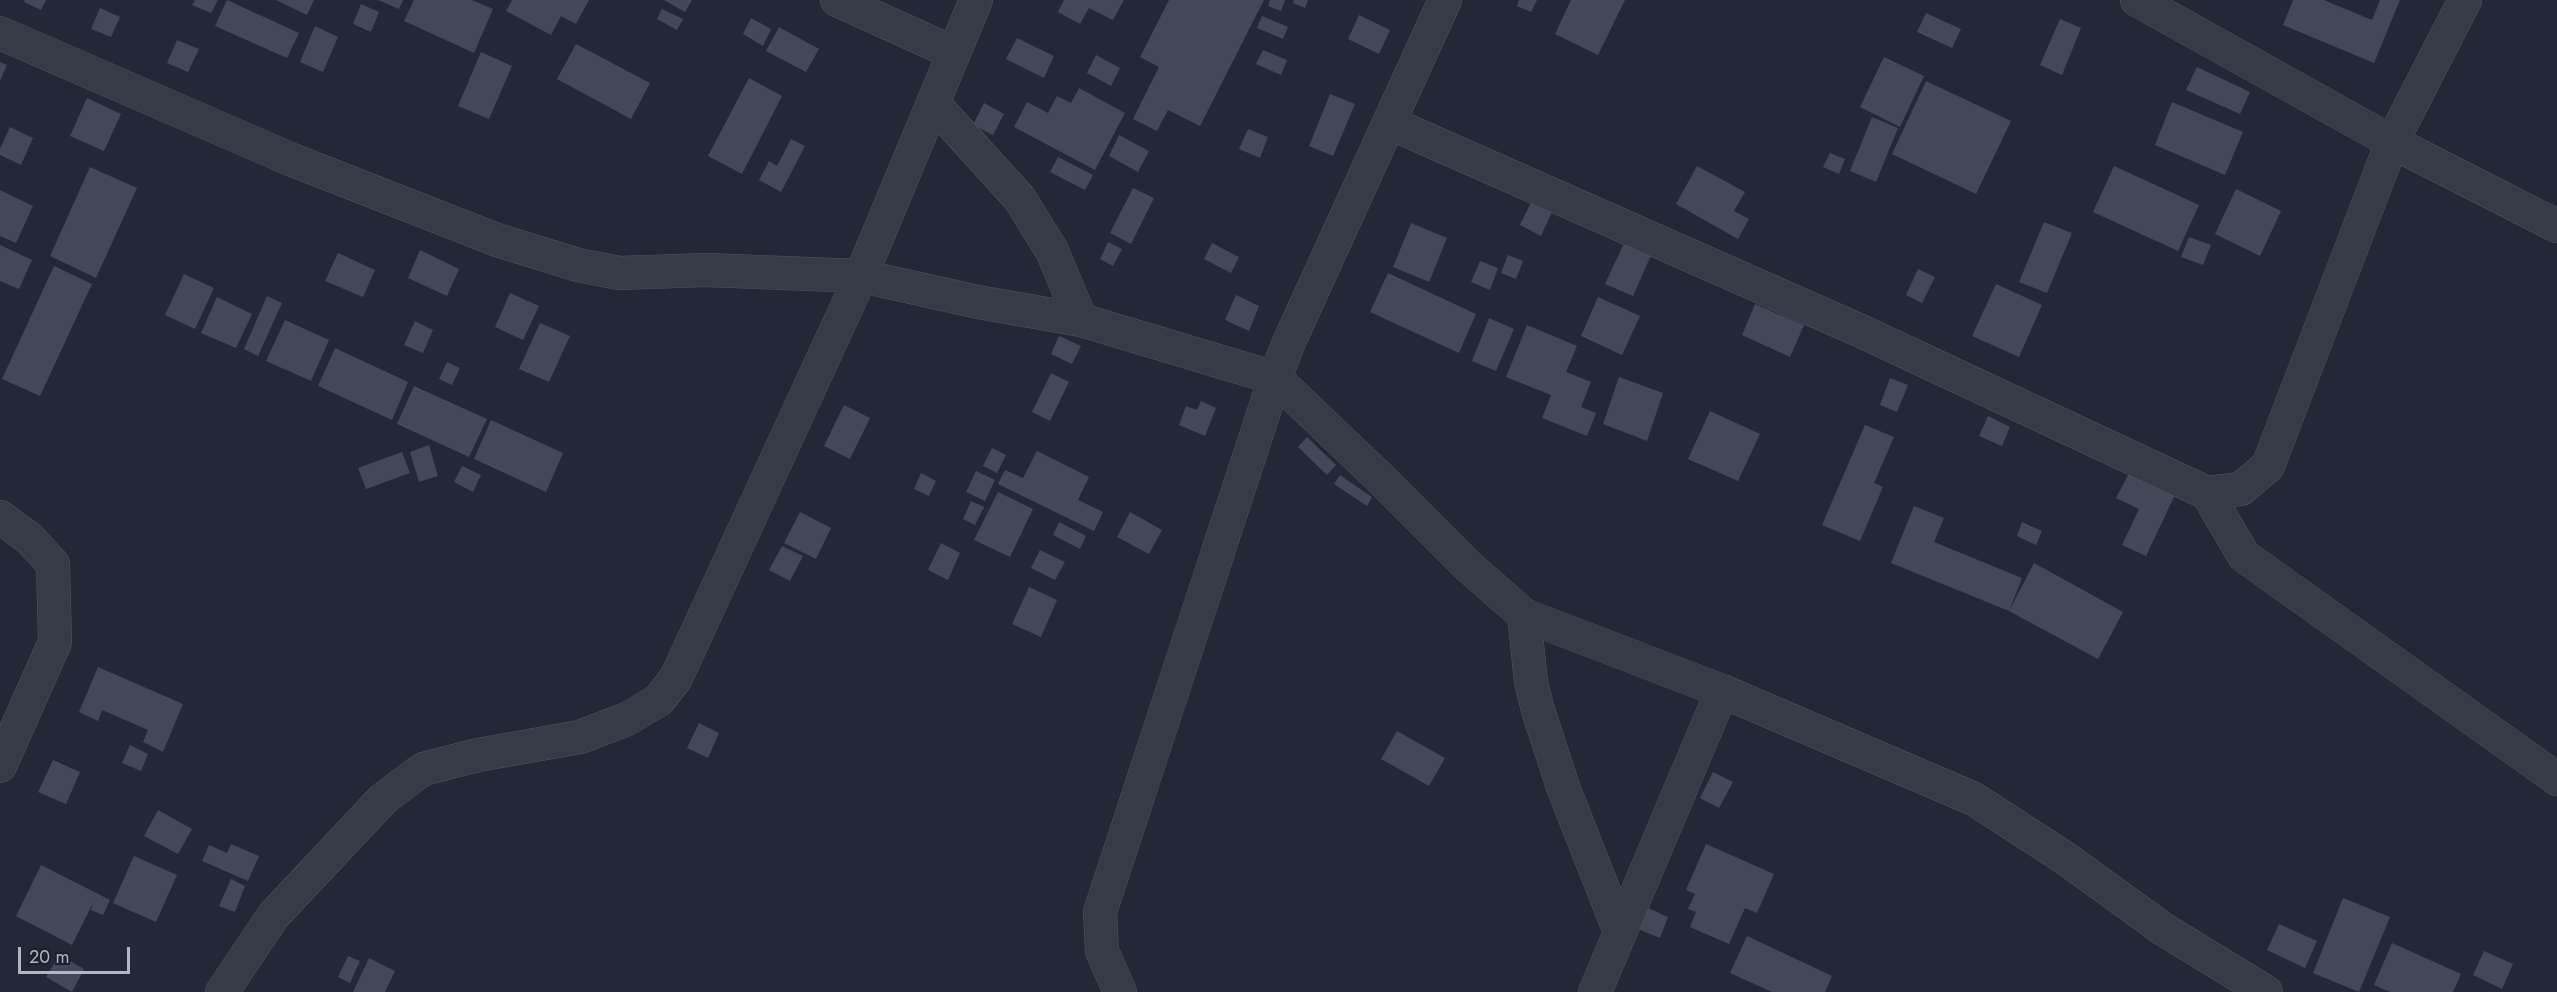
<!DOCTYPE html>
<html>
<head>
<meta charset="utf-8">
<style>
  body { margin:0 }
  #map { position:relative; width:2557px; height:992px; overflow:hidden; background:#242836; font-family:Jost,sans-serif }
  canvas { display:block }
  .scale { position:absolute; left:18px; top:947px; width:112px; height:27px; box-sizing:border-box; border:3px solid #b2b5c3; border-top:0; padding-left:8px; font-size:18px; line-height:21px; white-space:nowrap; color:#b2b5c3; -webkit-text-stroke:4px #1c1f2b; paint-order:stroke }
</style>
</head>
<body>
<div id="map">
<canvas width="2557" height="992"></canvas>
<div class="scale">20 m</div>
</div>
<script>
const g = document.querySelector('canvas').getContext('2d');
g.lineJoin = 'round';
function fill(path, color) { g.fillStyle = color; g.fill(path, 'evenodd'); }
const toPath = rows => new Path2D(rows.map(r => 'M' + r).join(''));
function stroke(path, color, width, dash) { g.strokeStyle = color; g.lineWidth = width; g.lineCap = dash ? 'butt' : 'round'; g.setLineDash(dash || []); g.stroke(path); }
const building = toPath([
  [25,0,46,0,41,10,24,2],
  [195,0,218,0,211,13,192,5],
  [227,0,299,33,287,58,215,26],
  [276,0,314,0,307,15],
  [378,0,403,0,399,9],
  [414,0,472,0,493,9,474,53,404,21],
  [512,0,589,0,576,24,561,16,551,35,506,11],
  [664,0,692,0,685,12],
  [1064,0,1124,0,1113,20,1089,8,1080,24,1058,12],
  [1169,0,1264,0,1200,126,1168,110,1157,131,1133,119,1159,67,1140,57],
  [1270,0,1285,0,1281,11,1268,6],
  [1294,0,1308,0,1305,8,1293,3],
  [1519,0,1537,0,1531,12,1517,6],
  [1571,0,1625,0,1598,55,1555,34],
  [2293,0,2324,0,2372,20,2380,0,2400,0,2374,63,2283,25],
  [361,4,379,12,371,32,353,24],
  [100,8,120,17,111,37,91,29],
  [662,9,683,19,677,30,657,19],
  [1926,13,1961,29,1952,48,1917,32],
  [1359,15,1390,30,1379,54,1348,39],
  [1262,16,1288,27,1283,39,1257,28],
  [751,18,771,29,763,46,743,34],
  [2060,19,2081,28,2062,75,2040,65],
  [315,26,338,37,323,72,300,62],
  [779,27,819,49,806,72,766,51],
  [1017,38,1054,56,1044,78,1006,59],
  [177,40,199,49,188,72,167,63],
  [576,44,650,83,631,119,557,79],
  [1263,50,1287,60,1281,75,1256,64],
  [481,52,512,66,489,119,458,106],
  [1096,55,1120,68,1111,86,1087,73],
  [1884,57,1924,76,1900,127,1860,107],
  [0,62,7,65,0,81],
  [2197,67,2250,92,2240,114,2186,90],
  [749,78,782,96,742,174,708,156],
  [1926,81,2011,121,1976,194,1892,154],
  [1079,88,1125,113,1095,170,1014,127,1027,102,1048,113,1057,96,1071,103],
  [1330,94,1355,104,1333,156,1309,146],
  [87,98,121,114,104,151,70,136],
  [2172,102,2243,132,2225,175,2155,145],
  [984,103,1004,114,993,135,973,125],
  [1872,117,1898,128,1876,182,1850,171],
  [10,127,33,138,21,165,0,155,0,149],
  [1248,129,1268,137,1260,158,1239,149],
  [1119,135,1149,151,1138,172,1109,156],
  [791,139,805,146,781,192,759,180,769,161,777,166],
  [1830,153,1845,159,1839,174,1823,167],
  [1058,157,1093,175,1085,190,1050,172],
  [1697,166,1745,192,1734,211,1749,219,1738,239,1676,204],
  [2114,166,2199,205,2178,251,2093,212],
  [90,167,137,188,96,278,50,256],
  [1133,188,1154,198,1131,244,1110,233],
  [2236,189,2281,211,2260,256,2215,234],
  [0,190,33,206,16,243,0,236],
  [1532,200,1553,210,1541,236,1520,225],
  [2044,222,2072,233,2047,293,2019,282],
  [1411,223,1447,238,1429,282,1393,267],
  [2189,237,2211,245,2203,265,2181,257],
  [1625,241,1652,253,1633,296,1605,284],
  [1108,242,1122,249,1113,266,1100,259],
  [1212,243,1239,257,1231,273,1204,259],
  [0,245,32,260,19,289,0,281],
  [420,250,459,269,447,296,408,278],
  [338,253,375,270,363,297,325,281],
  [1508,255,1523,261,1516,279,1501,273],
  [1480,261,1498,268,1490,290,1471,282],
  [54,266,92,284,40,396,2,379],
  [1918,269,1935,277,1922,303,1906,295],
  [1388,273,1476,314,1459,353,1370,312],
  [184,274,214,288,195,329,165,315],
  [1996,284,2042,305,2019,357,1972,336],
  [510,293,539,306,523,340,495,327],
  [1236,295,1259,306,1249,331,1225,320],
  [267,296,282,303,258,356,244,349],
  [217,297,252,314,236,348,201,333],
  [1598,297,1640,316,1622,355,1581,336],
  [1755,304,1804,325,1790,357,1742,335],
  [1489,318,1514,329,1496,371,1472,361],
  [285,320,329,340,311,381,266,361],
  [415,321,433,330,423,353,404,345],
  [540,323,570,336,549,382,519,369],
  [1527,325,1577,346,1566,372,1591,382,1581,407,1596,413,1587,436,1542,418,1551,395,1506,377],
  [1059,336,1081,346,1072,364,1051,354],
  [335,348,408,382,392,420,318,386],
  [447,362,460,368,452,385,439,379],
  [1051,373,1069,382,1050,421,1032,412],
  [1619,377,1663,393,1647,441,1603,424],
  [1890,378,1908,385,1897,412,1880,405],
  [414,386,487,419,469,457,397,424],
  [1201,401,1216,408,1205,436,1179,425,1186,406,1197,410],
  [844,405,870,418,850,459,824,446],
  [1710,411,1760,434,1738,481,1688,459],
  [1988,416,2010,427,2002,446,1979,436],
  [491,420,563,453,546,492,474,459],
  [1865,425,1894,437,1874,483,1883,487,1860,541,1822,525],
  [1307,437,1336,465,1327,475,1298,447],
  [429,445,438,476,419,482,410,452],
  [992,448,1006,455,997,473,983,466],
  [1037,451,1089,477,1078,500,1103,512,1094,531,998,484,1005,470,1023,478],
  [402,452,410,473,366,489,358,468],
  [462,466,481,475,473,492,454,482],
  [976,471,995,480,985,501,966,492],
  [921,473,936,481,929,496,914,489],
  [2129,473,2175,495,2146,556,2122,545,2139,509,2116,498],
  [1340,475,1372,497,1367,506,1334,484],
  [998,492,1033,509,1010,557,974,540],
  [971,501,984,507,975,525,963,519],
  [1914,506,1944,518,1934,542,2022,578,2009,611,2034,563,2123,612,2098,659,2009,611,1891,563],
  [800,512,831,528,816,559,784,543],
  [1130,512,1162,530,1149,554,1117,537],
  [1059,522,1086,536,1080,549,1053,535],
  [2022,522,2042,531,2036,545,2017,536],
  [941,543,960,553,948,580,928,570],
  [782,546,803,556,790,581,769,570],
  [1040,550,1065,562,1055,580,1031,568],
  [1029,587,1057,600,1041,637,1012,624],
  [98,667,183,704,163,752,143,742,148,730,102,710,98,721,79,712],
  [699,723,719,733,708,758,687,748],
  [1397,731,1445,758,1429,786,1381,759],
  [130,745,148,754,141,771,122,763],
  [53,760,80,772,66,804,38,792],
  [1713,772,1733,782,1719,808,1700,798],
  [158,810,192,829,178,854,144,836],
  [231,844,259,856,248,881,202,861,209,845,227,853],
  [1706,844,1774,874,1757,913,1745,908,1729,944,1690,927,1696,912,1688,909,1695,894,1686,890],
  [134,856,177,875,156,922,113,903],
  [41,865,110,900,103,915,91,910,93,903,72,945,16,916],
  [231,879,245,886,235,912,219,906],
  [2343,898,2390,917,2359,992,2313,973],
  [1646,907,1668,917,1660,938,1638,929],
  [2279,924,2317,941,2305,968,2267,950],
  [1747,936,1832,976,1825,992,1772,992,1730,973],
  [2392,943,2461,974,2453,992,2390,992,2374,985],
  [2484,951,2513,964,2502,989,2473,975],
  [59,955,84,969,72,992,46,977],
  [348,956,360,961,350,983,338,977],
  [369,958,395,971,385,992,353,992]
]);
const minor = toPath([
  [837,0,954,53],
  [2137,0,2392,142,2557,226],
  [0,33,290,159,497,240,578,265,619,273,707,270,861,276,978,302,1081,320,1275,378,1380,478,1468,566,1524,615,1722,691,1974,799,2065,858,2163,929,2266,992],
  [933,103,1020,199,1052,251,1081,320],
  [1390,123,1863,332,2207,493,2241,489,2268,466,2392,142,2465,0],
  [2207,493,2244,556,2557,779],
  [0,517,30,539,53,564,55,642,0,766],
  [1524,615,1531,682,1538,710,1563,787,1620,932],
  [222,992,274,915,383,799,423,769,478,755,580,737,627,719,659,700,676,678,861,276,976,0],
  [1120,992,1102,951,1100,912,1275,378,1289,342,1445,0],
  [1595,992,1722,691]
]);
fill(building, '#434757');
stroke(minor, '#525561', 34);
stroke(minor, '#373a47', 33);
</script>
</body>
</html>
